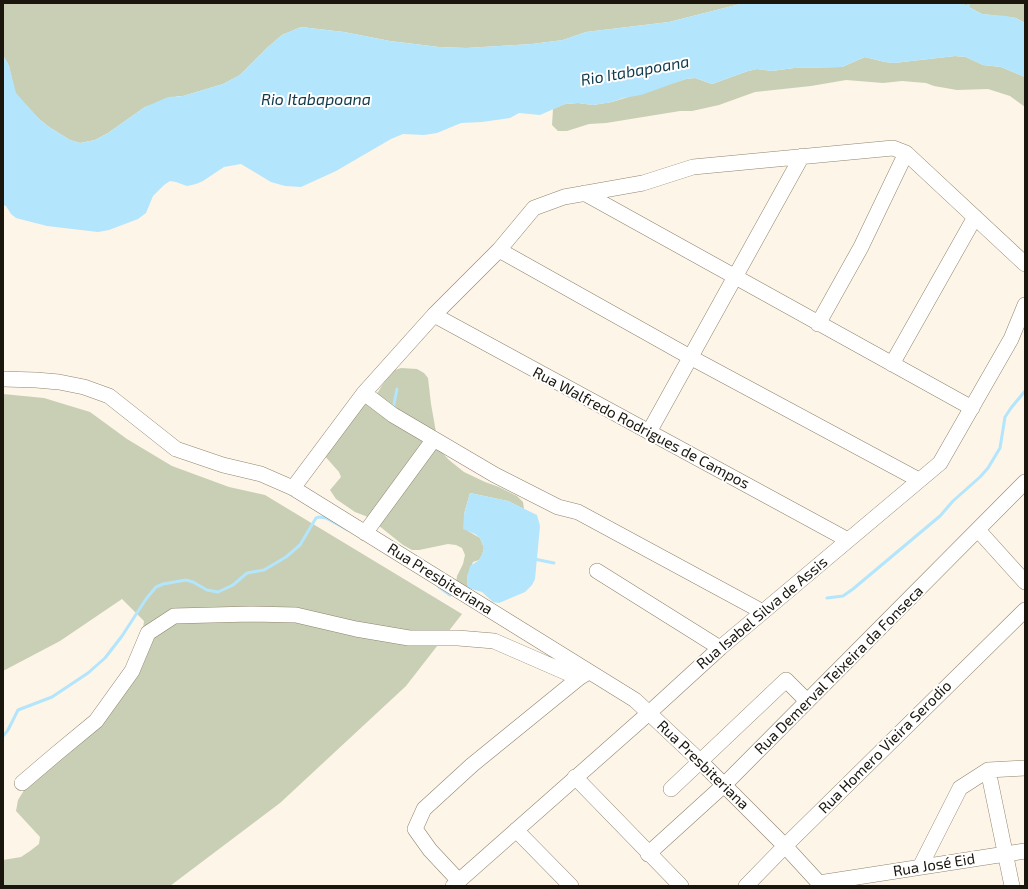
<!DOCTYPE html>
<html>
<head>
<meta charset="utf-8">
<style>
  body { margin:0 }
  #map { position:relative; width:1028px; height:889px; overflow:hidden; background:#fdf5e7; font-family:"Exo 2",sans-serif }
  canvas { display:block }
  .frame { position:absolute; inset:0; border:4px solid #1a160d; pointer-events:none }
</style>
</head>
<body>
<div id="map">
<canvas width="1028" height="889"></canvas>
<div class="frame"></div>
</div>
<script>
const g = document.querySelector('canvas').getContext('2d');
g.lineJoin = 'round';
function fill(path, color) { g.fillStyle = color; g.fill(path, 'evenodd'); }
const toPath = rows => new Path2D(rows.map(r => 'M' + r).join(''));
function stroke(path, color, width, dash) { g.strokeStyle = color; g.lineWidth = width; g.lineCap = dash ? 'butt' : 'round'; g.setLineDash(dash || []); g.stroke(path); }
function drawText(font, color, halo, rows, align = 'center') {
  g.font = font + ' "Exo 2",sans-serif'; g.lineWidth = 4; g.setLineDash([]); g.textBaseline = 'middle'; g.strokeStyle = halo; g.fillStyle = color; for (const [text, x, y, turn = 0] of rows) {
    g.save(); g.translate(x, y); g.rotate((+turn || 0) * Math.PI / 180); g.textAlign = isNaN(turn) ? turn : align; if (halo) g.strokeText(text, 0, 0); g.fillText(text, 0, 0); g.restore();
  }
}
const green = toPath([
  [3,3,744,3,669,22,586,32,563,40,532,44,466,48,439,47,390,41,344,32,301,27,282,35,268,47,240,75,223,84,183,96,178,96,145,107,108,133,95,140,80,143,70,140,49,127,39,119,15,93,9,66,3,55],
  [961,3,1025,3,1025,23,1016,18,982,14],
  [955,56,966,57,983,65,1001,67,1025,77,1025,107,1010,96,988,89,957,90,934,86,926,83,902,81,883,83,846,80,811,86,755,92,719,105,692,111,680,111,606,123,589,124,567,131,558,131,552,125,553,109,565,104,578,103,593,105,612,102,686,79,695,78,712,84,748,71,757,69,772,71,794,68,842,67,865,57,885,62,894,63],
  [401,368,417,369,424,373,428,378,431,404,439,449,449,460,464,472,485,482,499,487,517,496,523,502,524,509,508,501,470,493,464,514,468,531,480,538,484,548,482,555,479,560,473,562,467,577,468,588,456,583,457,576,463,564,465,555,462,548,456,545,448,544,419,550,412,550,403,545,368,517,355,512,336,499,330,490,341,477,339,472,323,454,335,432,376,395,383,384,395,370],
  [3,394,44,398,90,412,127,439,172,466,229,487,265,495,462,614,406,686,280,803,170,886,3,886,3,860,21,857,30,851,39,844,40,837,16,811,18,800,26,787,91,723,140,651,144,621,122,599,60,641,3,671]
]);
const water = toPath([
  [744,3,961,3,982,14,1006,16,1016,18,1025,23,1025,77,1001,67,983,65,966,57,955,56,894,63,885,62,865,57,842,67,794,68,772,71,757,69,748,71,712,84,695,78,686,79,641,95,623,98,612,102,593,105,578,103,565,104,540,115,519,113,510,118,482,122,461,123,437,133,424,135,403,134,391,139,336,171,301,187,285,186,271,182,241,164,224,167,203,181,196,184,187,186,176,182,170,181,164,185,153,196,146,213,138,219,109,230,98,232,47,226,16,218,11,214,6,206,3,205,3,55,9,66,16,93,39,119,49,127,70,140,80,143,95,140,108,133,145,107,168,97,183,96,223,84,240,75,268,47,282,35,301,27,344,32,390,41,439,47,466,48,532,44,563,40,586,32,669,22],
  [470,493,508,501,537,515,540,526,535,579,532,585,525,592,499,603,493,602,482,592,468,588,467,577,470,566,479,560,482,555,484,548,480,538,475,534,463,529,464,514]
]);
const stream = toPath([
  [968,3,969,11],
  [393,409,397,389],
  [534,559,554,563],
  [439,587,450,595],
  [827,598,843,596,853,589,940,516,953,501,980,477,988,468,1000,448,1005,417,1011,408,1025,391],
  [3,736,8,730,18,710,52,697,88,673,105,658,122,636,146,599,156,587,163,584,186,580,193,582,207,590,218,592,233,585,247,573,264,570,286,557,300,545,316,518,319,517,326,518,348,530]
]);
const minor = toPath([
  [584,193,972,408],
  [499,250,690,357,919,480],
  [434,315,848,540],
  [818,324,861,247,906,153],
  [892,364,975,217],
  [3,379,36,380,59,382,84,387,109,396,176,449,223,465,261,474,293,488,635,700,700,761,785,846,819,883],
  [364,393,393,415,495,475,558,507,578,512,763,612],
  [649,432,802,156],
  [293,488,364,393,434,315,499,250,534,208,564,197,643,183,693,167,893,148,906,153,1025,264],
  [978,530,1025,582],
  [365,533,434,439],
  [597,571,720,648],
  [988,770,1012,886],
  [575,777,681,886],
  [22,783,56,754,96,721,132,671,148,633,174,616,251,614,296,615,356,629,409,638,458,638,494,641,579,678],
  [671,789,786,680,807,701],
  [516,830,571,886],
  [648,854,724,785,1025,482],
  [920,867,960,788,988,770,1025,768],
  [459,881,430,850,415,829,424,809,472,765,579,678,587,673],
  [819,883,1025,851],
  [453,886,650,712,720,648,940,463,1011,339,1025,305],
  [746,886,785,846,1025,610]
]);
const streetNames = [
  ["Rua Walfredo Rodrigues de Campos",641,428,28],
  ["Rua Presbiteriana",440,579,32],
  ["Rua Isabel Silva de Assis",762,613,-40],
  ["Rua Demerval Teixeira da Fonseca",839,670,-45],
  ["Rua Homero Vieira Serodio",885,747,-45],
  ["Rua Presbiteriana",703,765,44],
  ["Rua José Eid",934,865,-9]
];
const waterNames = [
  ["Rio Itabapoana",635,71,-10],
  ["Rio Itabapoana",316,100]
];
fill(green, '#c8cfb4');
fill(water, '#b3e5fd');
stroke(stream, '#b3e5fd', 3);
stroke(minor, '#90846e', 16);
stroke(minor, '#fff', 15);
drawText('15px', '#1a160d', '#fff', streetNames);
drawText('italic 16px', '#103b4c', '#fff', waterNames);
</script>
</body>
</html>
